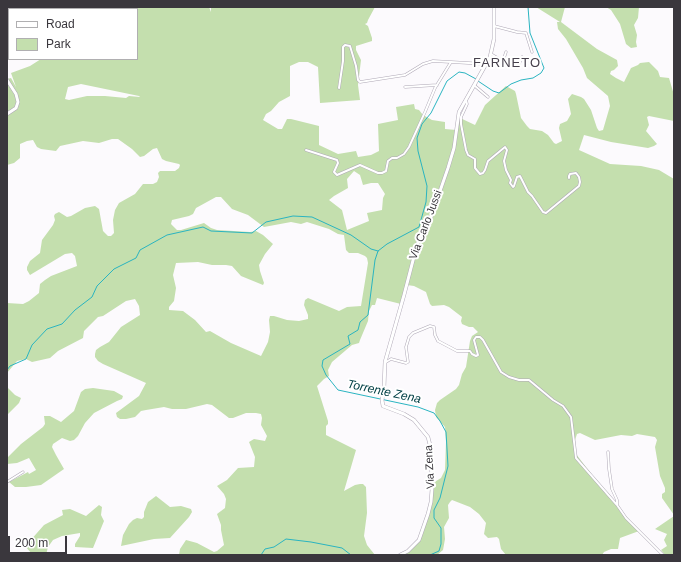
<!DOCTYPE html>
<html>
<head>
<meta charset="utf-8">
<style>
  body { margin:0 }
  #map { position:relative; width:681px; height:562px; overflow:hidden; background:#fcfafd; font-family:Helvetica,sans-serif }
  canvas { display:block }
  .frame { position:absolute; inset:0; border:8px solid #3a373d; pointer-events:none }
  .legend { position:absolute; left:8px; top:8px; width:130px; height:52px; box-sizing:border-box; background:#fff; border:1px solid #b0afb1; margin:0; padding:5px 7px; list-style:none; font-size:12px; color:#3a373d }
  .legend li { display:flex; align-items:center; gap:8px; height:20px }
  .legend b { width:20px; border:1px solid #b0afb1 }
  .scale { position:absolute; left:8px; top:536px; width:59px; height:18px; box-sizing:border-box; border:2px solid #3a373d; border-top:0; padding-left:5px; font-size:12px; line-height:14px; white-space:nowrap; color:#3a373d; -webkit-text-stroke:3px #fff; paint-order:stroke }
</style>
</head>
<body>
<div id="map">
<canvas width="681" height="562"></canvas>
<div class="frame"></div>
<ul class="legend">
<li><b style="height:5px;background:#fff"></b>Road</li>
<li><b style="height:11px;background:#c4dfae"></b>Park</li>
</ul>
<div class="scale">200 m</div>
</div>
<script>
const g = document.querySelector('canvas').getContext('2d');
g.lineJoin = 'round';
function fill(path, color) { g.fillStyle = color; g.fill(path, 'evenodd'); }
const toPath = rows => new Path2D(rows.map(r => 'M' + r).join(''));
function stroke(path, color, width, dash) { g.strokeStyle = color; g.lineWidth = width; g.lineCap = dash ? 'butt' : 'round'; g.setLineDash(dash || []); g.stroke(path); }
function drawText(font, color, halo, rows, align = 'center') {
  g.font = font + ' Helvetica,sans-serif'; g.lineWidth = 4; g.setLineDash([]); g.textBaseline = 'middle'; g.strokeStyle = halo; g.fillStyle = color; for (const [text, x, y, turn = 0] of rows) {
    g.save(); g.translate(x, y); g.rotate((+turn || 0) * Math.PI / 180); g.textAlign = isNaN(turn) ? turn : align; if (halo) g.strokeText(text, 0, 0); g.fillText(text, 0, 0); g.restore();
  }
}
const green = toPath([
  [86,7,209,7,211,12,211,7,375,7,368,20,367,23,365,24,368,26,372,38,372,41,356,46,356,50,361,60,358,85,360,100,320,103,318,67,308,62,299,62,290,66,290,96,279,102,271,111,266,114,263,120,278,129,282,129,287,119,291,119,319,126,319,145,338,154,356,151,358,157,371,155,379,151,378,124,398,120,396,107,414,104,415,109,419,110,423,115,432,120,445,122,445,129,456,130,458,117,475,125,485,105,506,86,515,91,516,94,521,118,527,126,530,129,542,131,548,135,554,143,556,144,562,141,559,128,560,124,567,121,571,114,568,99,572,94,581,97,584,99,591,110,597,128,599,131,603,130,610,106,608,96,587,78,583,68,566,39,558,29,557,22,560,22,536,7,565,7,561,22,597,49,617,60,618,66,614,70,611,71,610,74,616,78,624,82,631,68,638,65,640,63,649,62,658,71,660,77,669,78,674,95,674,121,649,116,647,117,649,125,646,131,657,144,654,146,648,148,611,142,584,135,579,150,610,164,641,166,659,170,674,179,674,515,662,498,662,494,665,492,665,488,660,476,655,447,657,440,655,437,637,434,632,436,621,435,595,440,580,433,577,434,575,440,576,454,609,497,639,531,620,538,618,549,611,549,604,552,602,555,506,555,501,549,499,539,497,537,488,538,484,534,486,523,479,514,470,507,452,500,450,502,448,505,449,518,444,527,445,539,443,550,437,555,399,555,406,552,419,540,431,499,433,483,441,478,445,470,446,442,445,427,436,417,435,410,437,403,440,400,456,389,459,385,462,374,466,367,470,341,472,336,478,332,473,327,469,327,462,324,461,321,462,317,449,307,444,305,432,306,430,304,426,292,414,286,407,285,401,304,377,298,375,305,372,305,369,311,368,321,360,340,359,343,352,345,332,362,328,370,329,376,324,379,317,386,328,421,328,424,326,426,326,435,356,450,344,491,355,485,360,484,363,484,366,487,367,513,364,536,367,545,375,555,179,555,180,549,186,540,197,543,214,552,217,551,224,545,221,530,221,525,217,514,225,508,226,499,224,494,217,486,227,480,238,468,254,467,255,457,249,442,254,439,265,441,267,436,261,425,262,418,261,414,256,413,246,413,233,418,229,418,212,405,207,404,186,409,172,409,164,407,146,410,141,411,135,417,126,419,120,419,117,417,116,413,139,396,146,383,103,364,98,361,95,357,95,354,96,350,100,347,109,342,121,327,140,315,139,306,135,299,126,301,103,316,98,317,84,331,83,338,58,351,50,358,32,362,26,359,17,361,7,373,7,303,23,304,29,301,39,293,40,284,45,280,51,276,77,266,75,256,72,253,65,254,30,275,27,270,27,267,30,261,40,253,42,240,53,225,55,220,54,216,55,214,59,212,67,217,71,216,85,208,95,206,99,209,103,231,108,236,111,236,114,233,113,220,115,210,119,203,135,194,143,184,153,184,157,182,159,177,158,173,160,171,175,171,179,168,180,165,179,164,166,161,162,159,157,148,153,149,144,156,140,157,132,149,118,139,112,139,99,143,83,141,60,146,56,151,41,149,37,147,33,140,27,141,20,144,20,158,14,163,7,165,7,79,11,78,16,87,11,73,30,66,41,59,137,59,137,9,85,9],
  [81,84,139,96,140,97,129,96,126,98,105,96,87,96,69,100,65,99,68,87],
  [354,171,360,175,363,185,371,183,378,183,385,194,383,198,382,210,367,213,369,221,347,230,342,210,329,200,334,196,348,188,347,179],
  [216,197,221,197,232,209,248,215,264,227,291,222,301,224,307,222,329,229,338,234,344,235,346,250,349,253,358,253,365,256,367,258,368,263,361,306,347,307,339,311,308,298,305,300,304,305,308,315,308,319,299,321,287,320,274,316,270,316,269,320,270,332,268,342,261,356,231,343,210,331,206,332,195,320,183,311,169,310,169,307,174,301,176,288,173,275,176,263,198,262,212,265,226,265,232,266,241,276,263,285,264,283,260,271,259,265,265,254,273,244,263,235,256,231,250,232,217,230,211,228,204,223,181,230,177,230,171,224,172,220,189,216,193,214,196,208],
  [606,7,639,7,638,18,634,25,637,35,636,42,637,47,631,48,626,44,620,24,611,10],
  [7,387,15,395,21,398,19,403,7,415],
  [93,388,114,391,123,396,122,399,117,401,94,413,85,423,78,436,74,440,70,441,62,438,53,444,52,447,56,455,64,469,41,485,26,487,15,487,9,482,28,472,29,474,36,470,29,458,17,463,7,464,7,458,21,444,43,427,45,424,44,416,50,416,61,422,74,411,81,392,85,389],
  [156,496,170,507,181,506,191,509,192,512,189,517,170,538,154,539,121,546,123,535,129,524,133,520,137,518,142,519,144,517,144,512,148,502],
  [99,505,102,507,101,515,104,521,93,548,75,547,75,544,80,536,80,533,62,536,53,540,48,547,46,555,33,555,24,545,29,542,44,525,63,515,62,510,70,509,86,516],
  [674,516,674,555,665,555,661,550,667,546,664,540,667,534,655,529]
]);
const stream = toPath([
  [478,81,493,91,499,93,511,84,521,80,533,78,541,73,544,68,530,33,528,7],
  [7,370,10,366,26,359,32,345,47,329,62,324,75,310,92,297,97,286,114,269,136,258,140,250,167,235,203,227,211,231,252,233,266,222,293,216,312,217,351,235,371,249,378,251],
  [261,555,265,549,274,547,286,539,311,542,342,548,351,555],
  [430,555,439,551,441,544,441,528,434,518,434,510,440,498,448,466,446,432,440,421,434,413,418,407,338,390,326,375,322,366,323,360,350,344,348,336,358,330,360,322,368,315,375,260,378,251,387,244,419,227,426,202,427,186,418,151,417,138,422,124,431,113,447,81,459,72,465,73,476,79]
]);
const street = toPath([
  [79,7,80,9],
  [114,9,116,7],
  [494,26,517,32,526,33,532,52],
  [491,54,511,66,513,62,519,64,522,57],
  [503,61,506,52],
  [475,86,488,97],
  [405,87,437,85],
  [339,88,343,61,343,47,345,45,350,46,356,66,358,80,360,82,405,75,423,64,433,61,451,62],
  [466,100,467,104,461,117,461,124,466,150,468,155,475,159,475,168,480,174,483,173,485,170,488,161,505,147,507,150,504,161,506,170,511,180,510,183,513,187,514,186,517,177,520,176,528,192,532,196,543,212,546,213,579,186,580,182,579,177,576,173,570,174,569,176,569,178],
  [306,150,337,160,338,163,334,172,337,175,360,165,378,173,382,173,386,171,388,161,392,158,397,158,404,154,409,147,425,112,435,88,451,62,486,64],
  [386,362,391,359,406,363,408,362,406,347,409,337,413,333,430,326,434,327,435,335,438,341,457,351,470,351,472,354,476,356,478,355,474,340,476,337,480,337,483,340,501,372,509,377,519,380,529,380,553,400,563,406,571,417,576,458,617,505,626,518,663,555],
  [608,452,609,469,612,489,617,500,617,505],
  [7,482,23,472]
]);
const secondary = toPath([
  [7,80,16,94,18,102,16,108,7,114],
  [400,555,408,551,419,540,428,514,431,502,432,489,431,449,428,437,414,420,404,414,383,406,382,400,384,388,385,362,404,295,417,245,422,233,430,220,448,168,454,148,459,112,490,57,494,39,494,7]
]);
const streetNames = [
  ["Via Carlo Jussi",426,225,-69],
  ["Via Zena",430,467,-93]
];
const waterNames = [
  ["Torrente Zena",384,392,12]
];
const quarterNames = [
  ["FARNETO",507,63]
];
fill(green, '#c4dfae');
stroke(stream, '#2ab4c0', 1);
stroke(street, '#afa8b6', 3);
stroke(secondary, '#afa8b6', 4);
stroke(street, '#fff', 2);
stroke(secondary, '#fff', 3);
drawText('11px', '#3a373d', '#fff', streetNames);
drawText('italic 12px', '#034146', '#fff', waterNames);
g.letterSpacing = '1px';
drawText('13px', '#47414d', '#fff', quarterNames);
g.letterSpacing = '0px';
</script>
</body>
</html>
